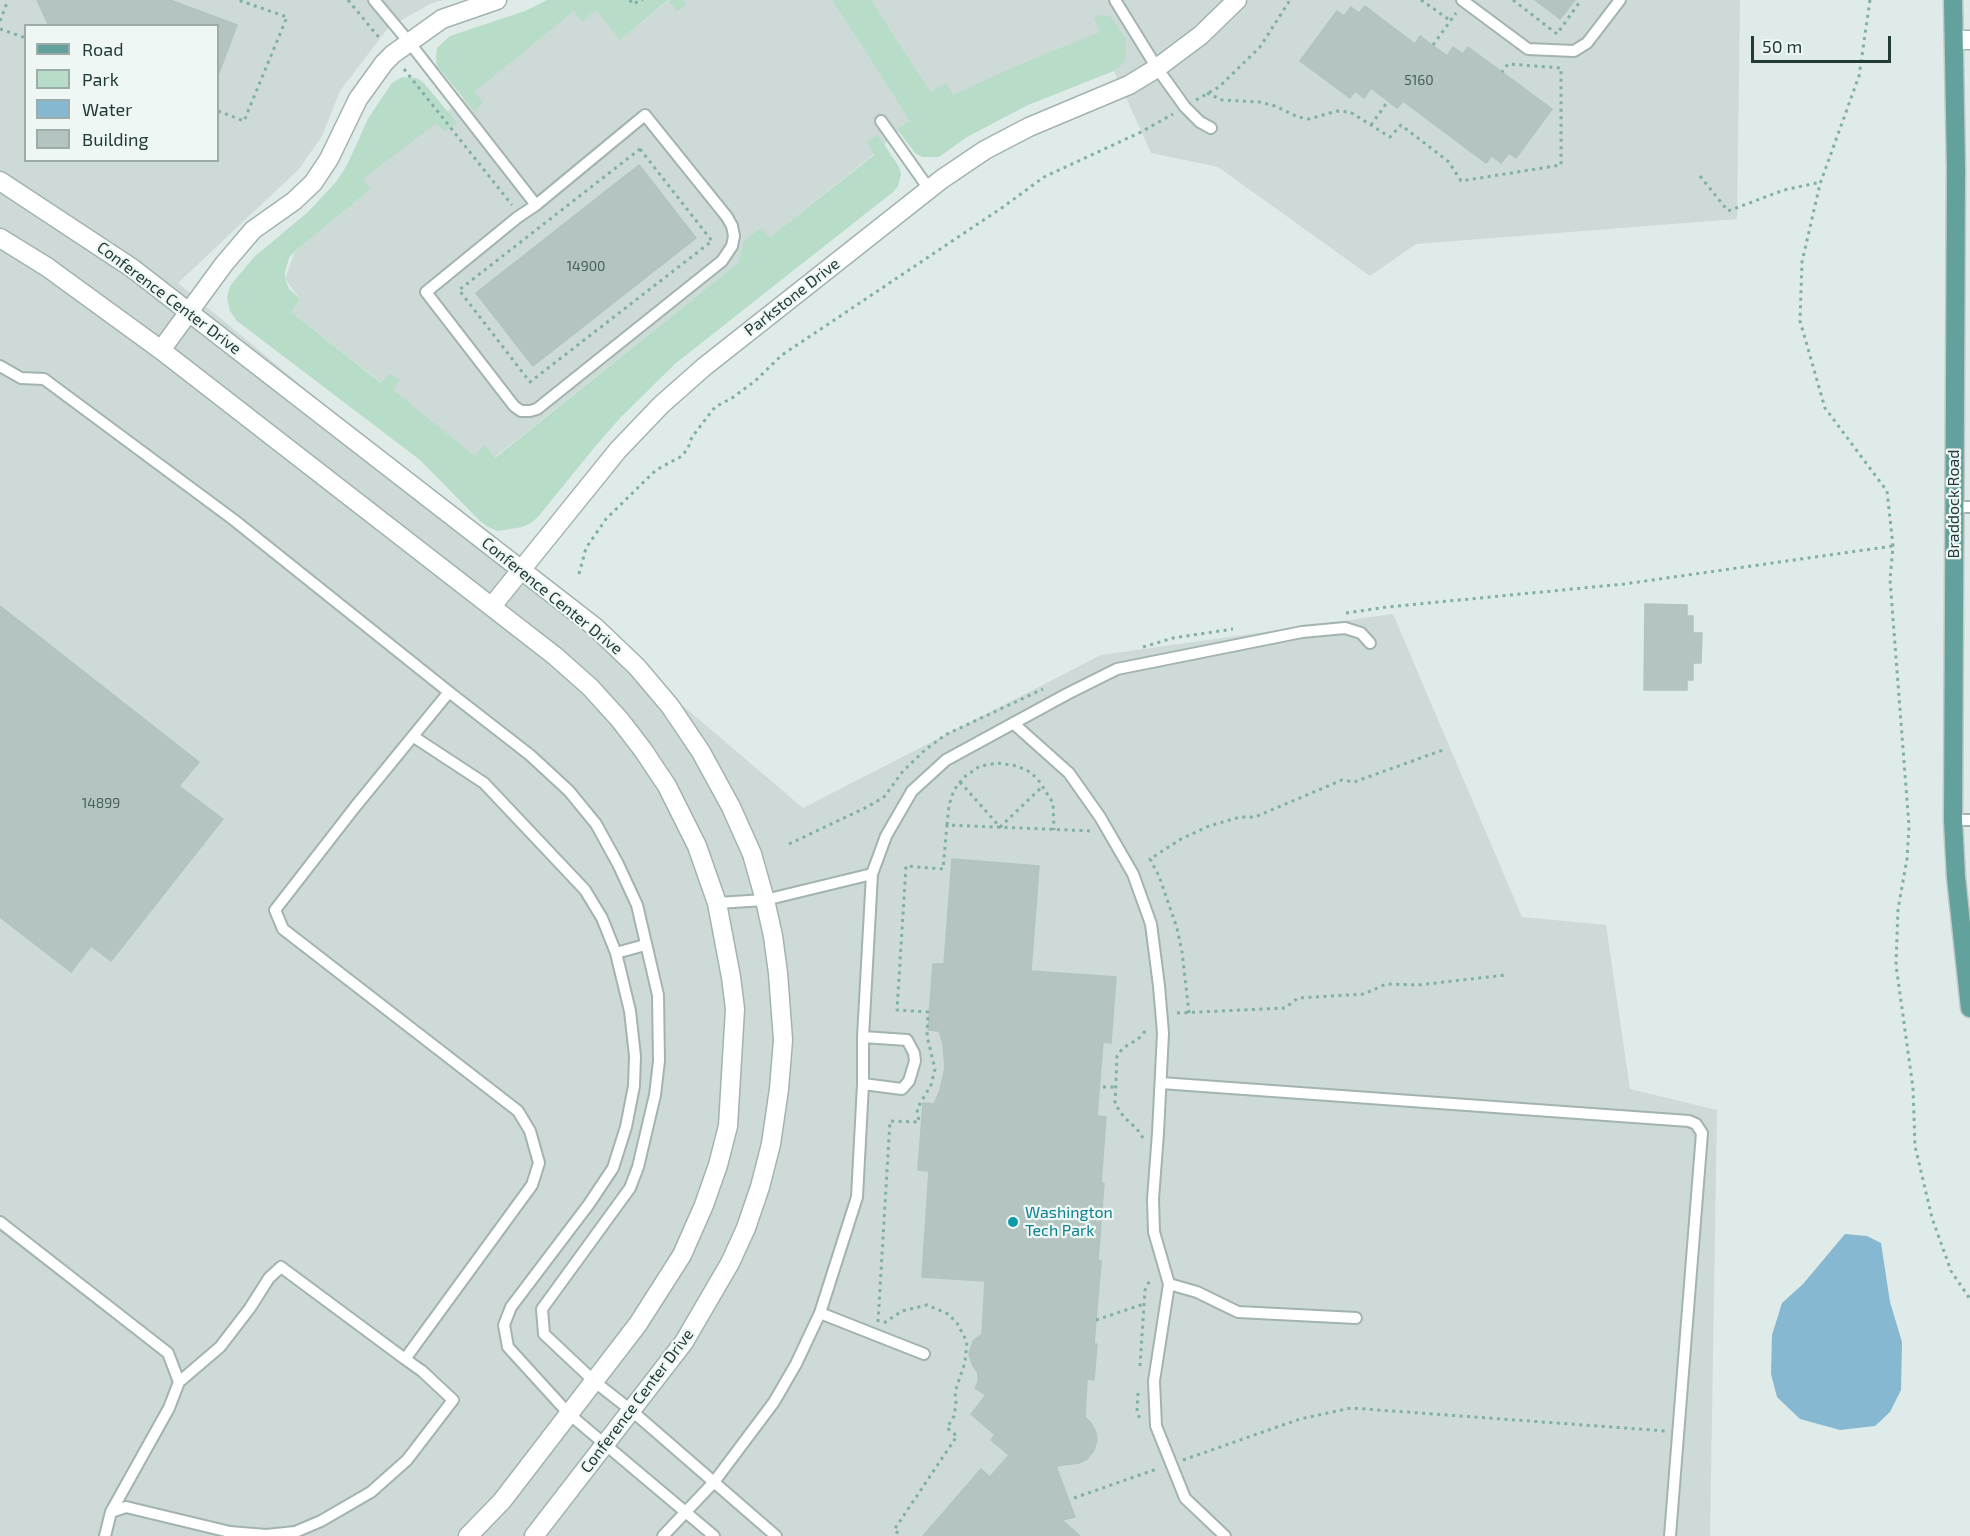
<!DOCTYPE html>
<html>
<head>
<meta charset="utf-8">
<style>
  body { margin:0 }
  #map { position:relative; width:1970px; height:1536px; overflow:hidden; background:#dfebe8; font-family:"Exo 2",sans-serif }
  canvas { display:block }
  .legend { position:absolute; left:24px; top:24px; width:195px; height:138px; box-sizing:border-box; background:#eff7f5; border:2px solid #9caca9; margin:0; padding:8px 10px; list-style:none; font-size:18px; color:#203b38 }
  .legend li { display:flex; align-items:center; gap:12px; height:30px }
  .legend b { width:30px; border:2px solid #9caca9 }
  .scale { position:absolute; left:1751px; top:36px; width:140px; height:27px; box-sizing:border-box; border:3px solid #203b38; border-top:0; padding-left:8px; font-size:18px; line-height:21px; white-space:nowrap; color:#203b38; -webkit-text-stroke:4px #eff7f5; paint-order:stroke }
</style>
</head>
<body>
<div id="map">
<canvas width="1970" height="1536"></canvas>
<ul class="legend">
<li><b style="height:8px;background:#63a19c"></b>Road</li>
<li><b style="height:16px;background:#b7dcc8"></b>Park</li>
<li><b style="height:16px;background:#86b8d1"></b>Water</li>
<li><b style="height:16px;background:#b4c5c1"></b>Building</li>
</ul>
<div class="scale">50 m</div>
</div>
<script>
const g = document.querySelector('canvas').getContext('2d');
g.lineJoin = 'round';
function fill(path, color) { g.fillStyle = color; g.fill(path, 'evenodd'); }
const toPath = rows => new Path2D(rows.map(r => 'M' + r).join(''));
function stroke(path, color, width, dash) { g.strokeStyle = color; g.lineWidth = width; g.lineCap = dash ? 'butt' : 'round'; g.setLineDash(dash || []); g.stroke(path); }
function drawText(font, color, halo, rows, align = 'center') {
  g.font = font + ' "Exo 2",sans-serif'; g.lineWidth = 4.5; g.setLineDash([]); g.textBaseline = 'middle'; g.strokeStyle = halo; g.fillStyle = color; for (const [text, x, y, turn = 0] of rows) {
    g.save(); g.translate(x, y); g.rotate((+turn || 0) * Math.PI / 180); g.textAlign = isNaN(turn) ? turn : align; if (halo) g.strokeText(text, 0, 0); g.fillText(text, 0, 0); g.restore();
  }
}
const built = toPath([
  [0,0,443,0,430,4,388,28,340,91,322,136,299,169,178,283,522,569,803,808,1101,655,1393,614,1522,917,1606,925,1630,1089,1717,1110,1710,1536,0,1536],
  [26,26,218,26,218,160,26,160],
  [669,0,832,0,910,121,874,154,494,458,475,456,291,312,300,299,285,279,295,251,371,189,362,179,574,11,596,9,621,39],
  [871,0,1740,0,1737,219,1416,244,1370,276,1218,167,1151,153,1114,71,1122,65,1101,32,953,95,931,92]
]);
const green = toPath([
  [547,0,684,0,686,5,677,11,668,0,620,40,596,10,582,22,574,11,474,92,483,102,475,112,437,66,436,57,437,48,450,36,525,11],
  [832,0,871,0,931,92,946,83,953,95,1016,66,1100,32,1094,18,1098,15,1110,16,1126,39,1126,58,1122,65,1114,71,1028,105,967,137,939,157,922,157,915,153,897,129,910,121],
  [402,77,416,78,423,82,457,123,445,131,436,123,363,179,371,189,295,251,289,258,285,272,285,279,289,289,300,299,291,312,381,383,390,374,400,380,393,390,475,456,485,445,495,458,739,262,744,241,761,228,770,237,874,155,867,141,878,135,899,167,901,174,898,186,893,192,676,363,620,418,593,449,538,517,531,523,522,527,498,531,488,527,480,521,420,460,237,321,230,311,227,298,230,286,254,257,308,212,336,182,347,165,369,117,392,83]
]);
const water = toPath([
  [1845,1234,1867,1236,1881,1243,1890,1302,1902,1342,1901,1390,1890,1412,1875,1426,1840,1430,1800,1419,1777,1397,1771,1374,1772,1335,1782,1303,1803,1284]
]);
const building = toPath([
  [37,0,170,0,237,25,219,73,218,26,49,26,37,0],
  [1535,0,1575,0,1560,19,1535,0],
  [1365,6,1415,44,1420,36,1447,56,1453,47,1463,54,1468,47,1552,109,1516,158,1509,153,1501,163,1492,156,1486,163,1403,101,1397,108,1371,88,1364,98,1355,91,1350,98,1300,61,1337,11,1344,16,1351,7,1359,13,1365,6],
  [639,165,696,238,533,366,476,293,639,165],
  [1645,604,1687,605,1687,616,1693,616,1693,633,1702,633,1701,663,1693,663,1693,680,1687,680,1687,690,1644,690,1645,604],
  [0,606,199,762,179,786,223,819,111,961,91,946,71,972,0,917,0,606],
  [952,859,1039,866,1031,971,1116,977,1111,1043,1103,1042,1097,1116,1106,1117,1101,1183,1104,1183,1098,1261,1101,1261,1094,1344,1097,1344,1094,1380,1087,1379,1085,1417,1091,1423,1096,1433,1097,1440,1094,1450,1087,1459,1079,1463,1056,1466,1075,1517,1062,1520,1080,1536,923,1536,981,1469,990,1477,1009,1455,991,1440,995,1435,971,1414,986,1395,975,1388,978,1382,978,1373,972,1364,969,1354,973,1341,982,1334,985,1281,922,1277,929,1171,918,1170,923,1103,934,1104,940,1090,945,1068,943,1044,939,1031,928,1030,933,964,944,964,952,859]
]);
const path = toPath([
  [348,0,381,40],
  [630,0,632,4,643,0],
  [1421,0,1451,21],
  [1513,0,1557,34,1581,0],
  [1870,0,1859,76,1820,184,1802,262,1800,321,1825,408,1887,491,1893,546,1890,580,1909,826,1907,859,1898,909,1896,965,1913,1088,1915,1146,1932,1218,1951,1271,1970,1299],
  [0,21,8,0],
  [0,29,26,38],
  [1433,45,1456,13],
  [404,69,512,205],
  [1207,93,1222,100,1260,102,1275,106,1298,117,1309,119,1337,111,1350,112,1390,137,1401,125,1449,162,1461,181,1561,165,1561,68,1508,64,1502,72],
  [1196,100,1219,87,1260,47,1290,0],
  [218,111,244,121,287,17,238,0],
  [1371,125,1388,101],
  [640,149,712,241,530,382,459,290,640,149],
  [1700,176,1728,211,1784,190,1821,182],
  [579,574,586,548,606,519,656,470,682,456,688,448,692,437,715,407,732,398,755,381,782,355,1003,207,1044,177,1141,132,1173,114],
  [1346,613,1387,607,1624,584,1893,546],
  [1143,647,1173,638,1233,629],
  [960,782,1000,827,1043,786],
  [947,825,949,805,954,790,964,777,980,766,998,763,1017,766,1028,771,1037,778,1053,803,1054,830],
  [789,844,867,807,884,797,903,771,925,750,945,735,1043,689],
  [1177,1013,1285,1008,1298,998,1364,994,1386,984,1418,985,1506,975],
  [1189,1013,1182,952,1177,928,1159,876,1150,859,1181,839,1209,826,1240,817,1255,817,1342,780,1354,782,1443,750],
  [1103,1087,1116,1087],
  [1143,1138,1137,1129,1124,1117,1115,1104,1117,1056,1123,1048,1138,1039,1148,1028],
  [1096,1320,1144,1304],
  [878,1322,890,1121,919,1122,917,1109,931,1085,935,1069,927,1036,928,1012,897,1010,906,866,943,869,947,825,1092,831],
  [884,1323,902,1311,927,1305,948,1314,957,1323,967,1342,965,1362,955,1392,956,1404,954,1416,947,1428,957,1436,894,1530,902,1536],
  [1140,1366,1145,1290,1151,1278],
  [1138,1393,1137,1412,1140,1419],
  [1183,1460,1300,1419,1351,1408,1666,1431],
  [1074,1498,1157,1469]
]);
const service = toPath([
  [374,0,409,42,536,205],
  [1115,0,1157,68,1185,107,1200,122,1211,128],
  [1462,0,1528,49,1574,51,1587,43,1620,0],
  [645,115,727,217,732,226,734,236,732,246,722,261,537,409,530,411,521,411,514,406,426,292,518,217,536,205,645,115],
  [881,121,929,189],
  [0,366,21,378,44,379,234,520,449,692,355,807,275,910,283,929,518,1111,530,1131,539,1163,532,1185,405,1359,422,1371,453,1400,407,1460,371,1492,321,1521,295,1532,266,1535,230,1532,126,1507,111,1512,105,1536],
  [1954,507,1970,507],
  [449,692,530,755,569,791,596,824,618,864,637,905,658,995,659,1061,655,1095,638,1167,630,1188,542,1309,544,1334,595,1382,632,1411,776,1536],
  [1013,723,1069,773,1100,817,1133,874,1151,924,1159,986,1163,1033,1158,1133,1153,1199,1154,1232,1169,1284,1154,1381,1156,1426,1185,1498,1225,1536],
  [414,737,484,783,585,890,602,918,616,953,630,1011,635,1056,634,1086,626,1127,613,1168,589,1204,511,1307,504,1325,508,1347,569,1414,714,1536],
  [1953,820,1970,820],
  [717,903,765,900,872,874],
  [616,953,645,945],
  [863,1037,907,1040,914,1053,915,1061,909,1081,902,1089,863,1084],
  [1161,1083,1689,1121,1696,1124,1702,1133,1670,1536],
  [0,1222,168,1353,179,1382,169,1408,111,1512],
  [1169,1284,1197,1292,1238,1312,1356,1318],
  [820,1313,857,1197,863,1084,863,1037,872,874,886,836,912,791,946,760,1067,694,1117,669,1302,632,1345,628,1361,633,1370,643],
  [179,1382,220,1347,250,1308,269,1278,281,1267,405,1359],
  [663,1536,714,1482,774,1402,796,1364,820,1313,924,1354]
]);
const minor = toPath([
  [1954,40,1970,40],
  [0,181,132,268,595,627,637,667,670,706,701,752,731,807,752,854,765,900,773,936,778,973,783,1040,779,1089,771,1144,760,1187,746,1228,730,1263,684,1342,534,1536],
  [0,238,47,267,161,350,555,656,590,687,620,720,643,750,667,786,697,846,717,903,731,977,735,1009,728,1126,718,1165,704,1205,682,1255,638,1324,502,1501,468,1536],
  [161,350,224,264,253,230,294,201,313,183,329,159,358,99,384,63,393,54,442,19,497,0],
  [492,606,618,450,661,405,704,367,942,179,985,150,1029,127,1129,85,1157,68,1201,35,1237,0]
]);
const primary = toPath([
  [1953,0,1956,168,1953,820,1956,877,1970,1008]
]);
const markers = [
  [1013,1222,6,"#0f9aa8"]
];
const numberNames = [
  ["5160",1419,80],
  ["14900",586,266],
  ["14899",101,803]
];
const streetNames = [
  ["Parkstone Drive",792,297,-38],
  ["Conference Center Drive",169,298,37],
  ["Braddock Road",1954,504,-90],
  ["Conference Center Drive",552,596,39],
  ["Conference Center Drive",637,1401,-53]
];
const cultureNames = [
  ["Washington",1025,1213],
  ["Tech Park",1025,1231]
];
fill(built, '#cddad7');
fill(green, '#b7dcc8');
fill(water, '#86b8d1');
fill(building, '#b4c5c1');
stroke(building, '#b2c4c0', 1.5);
stroke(service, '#a2b3b0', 14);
stroke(minor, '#a2b3b0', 21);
stroke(primary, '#c1c8c7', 21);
stroke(path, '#7fafa8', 3, [3, 4.5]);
stroke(service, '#fff', 10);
stroke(minor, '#fff', 18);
stroke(primary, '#63a19c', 18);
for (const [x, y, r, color] of markers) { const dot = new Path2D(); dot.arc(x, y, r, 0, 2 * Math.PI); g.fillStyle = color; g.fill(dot); stroke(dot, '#eff7f5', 2); }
drawText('14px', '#455e5a', null, numberNames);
drawText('16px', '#203b38', '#eff7f5', streetNames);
drawText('16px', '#0d838f', '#eff7f5', cultureNames, 'left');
</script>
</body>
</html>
